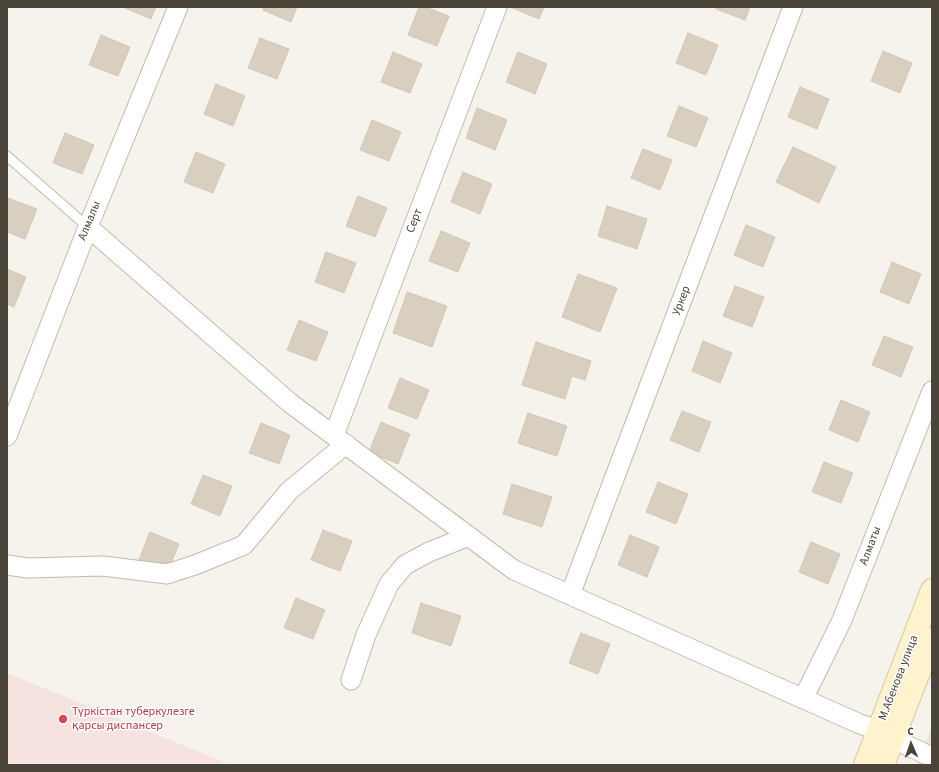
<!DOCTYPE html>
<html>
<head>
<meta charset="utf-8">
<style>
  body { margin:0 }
  #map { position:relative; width:939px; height:772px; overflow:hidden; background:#f6f3ec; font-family:"Source Sans 3",sans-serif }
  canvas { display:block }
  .frame { position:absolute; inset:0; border:8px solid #4b4439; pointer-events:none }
  .north { position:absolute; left:891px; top:724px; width:40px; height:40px; -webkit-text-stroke:3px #fff; paint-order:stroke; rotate:358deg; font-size:11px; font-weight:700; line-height:16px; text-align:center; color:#4b4439 }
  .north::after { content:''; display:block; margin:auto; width:14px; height:18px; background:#4b4439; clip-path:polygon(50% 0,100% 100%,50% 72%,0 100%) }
</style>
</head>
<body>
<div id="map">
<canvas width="939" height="772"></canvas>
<div class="frame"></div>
<div class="north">С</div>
</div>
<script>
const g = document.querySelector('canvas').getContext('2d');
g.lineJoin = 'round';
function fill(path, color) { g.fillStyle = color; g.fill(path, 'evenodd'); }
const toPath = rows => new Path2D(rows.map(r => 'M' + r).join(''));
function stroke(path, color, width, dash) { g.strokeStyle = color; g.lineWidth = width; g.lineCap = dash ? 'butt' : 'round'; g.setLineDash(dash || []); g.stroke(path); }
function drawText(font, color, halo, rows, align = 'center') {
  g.font = font + ' "Source Sans 3",sans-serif'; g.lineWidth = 3; g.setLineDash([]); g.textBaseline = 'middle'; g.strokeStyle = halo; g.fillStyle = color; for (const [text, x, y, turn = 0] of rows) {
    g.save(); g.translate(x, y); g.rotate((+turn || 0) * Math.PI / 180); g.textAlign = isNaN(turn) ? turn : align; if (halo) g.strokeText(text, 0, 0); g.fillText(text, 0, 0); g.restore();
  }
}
const residential = toPath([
  [932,727,932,765,917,765]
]);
const medical = toPath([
  [7,673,231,765,7,765]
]);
const building = toPath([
  [123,7,156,7,151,19,123,7],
  [264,7,297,7,291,22,263,10,264,7],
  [419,7,425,7,449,16,437,46,408,35,419,7],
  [510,7,544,7,539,19,510,7],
  [716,7,750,7,745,20,716,9,716,7],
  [688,33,718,45,706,75,676,63,688,33],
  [101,35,130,47,118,76,89,65,101,35],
  [260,38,289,49,277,79,248,68,260,38],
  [883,51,912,63,900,93,871,81,883,51],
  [393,52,422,64,410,93,381,82,393,52],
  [518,52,547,64,535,94,506,82,518,52],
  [216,84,245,96,233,126,204,114,216,84],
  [800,87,829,99,817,129,788,117,800,87],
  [679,106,708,118,696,147,667,136,679,106],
  [477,108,507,120,495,150,466,138,477,108],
  [372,120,401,132,389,161,360,150,372,120],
  [65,133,94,145,82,174,53,163,65,133],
  [793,147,836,167,819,203,776,182,793,147],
  [643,149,672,160,660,190,631,178,643,149],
  [196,152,225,164,213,193,184,182,196,152],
  [463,172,492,184,480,214,451,202,463,172],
  [358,196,387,208,375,237,346,226,358,196],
  [8,198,37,209,25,239,7,232,8,198],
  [607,206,647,219,637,249,598,236,607,206],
  [746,225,775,237,763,267,734,255,746,225],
  [441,231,470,243,458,272,429,261,441,231],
  [326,252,356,263,344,293,315,282,326,252],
  [892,262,921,274,909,304,880,292,892,262],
  [7,269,26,277,14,307,7,304,7,269],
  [578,274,617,288,600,332,562,317,578,274],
  [735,286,764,297,752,327,723,316,735,286],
  [407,292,447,306,432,347,393,333,407,292],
  [299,320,328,332,316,361,287,350,299,320],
  [884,336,913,347,901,377,872,365,884,336],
  [703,341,732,353,720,383,692,371,703,341],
  [536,342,591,361,585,380,572,376,565,399,522,385,536,342],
  [400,378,429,390,417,419,388,408,400,378],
  [841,400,870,412,858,442,829,430,841,400],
  [682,411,711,422,699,452,670,440,682,411],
  [528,413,567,426,557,456,518,443,528,413],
  [381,422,410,434,398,464,369,452,381,422],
  [261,423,290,435,279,464,249,453,261,423],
  [824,462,853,473,841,503,812,492,824,462],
  [203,475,232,486,220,516,191,504,203,475],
  [658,482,688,494,676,524,646,512,658,482],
  [512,484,552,497,542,527,503,514,512,484],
  [323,530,352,541,340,571,311,560,323,530],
  [150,532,179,544,167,573,138,562,150,532],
  [630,535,659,547,647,577,618,565,630,535],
  [811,542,840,554,828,584,799,572,811,542],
  [296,598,325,610,313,639,284,628,296,598],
  [421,603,461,616,451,646,412,633,421,603],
  [581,633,610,644,598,674,569,663,581,633]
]);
const lane = toPath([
  [7,156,88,227]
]);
const street = toPath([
  [88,227,290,403,514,570,860,724,878,730],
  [334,435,497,7],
  [7,436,88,227,178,7],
  [7,565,28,568,103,566,167,574,195,565,244,545,289,491,346,444],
  [570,595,793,7],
  [351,680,366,635,389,584,405,565,429,552,469,536],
  [803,699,842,620,932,391],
  [893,739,932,757]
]);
const secondary = toPath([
  [865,765,932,590],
  [883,765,932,639]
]);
const markers = [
  [63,719,5,"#e0444e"]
];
const streetNames = [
  ["Алмалы",90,221,-68],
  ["Серт",415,221,-69],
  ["Уркер",682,301,-69],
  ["Алматы",871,546,-69],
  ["М.Абенова улица",899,678,-69]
];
const healthNames = [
  ["Түркістан туберкулезге",72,712],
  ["қарсы диспансер",72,726]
];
fill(residential, '#eae5da');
fill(medical, '#f6e3e0');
fill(building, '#d8cfc1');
stroke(building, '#d3c7b4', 1);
stroke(lane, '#c2bbae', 11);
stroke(street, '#c2bbae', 21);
stroke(secondary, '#d6c79b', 24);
stroke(lane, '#fff', 9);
stroke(street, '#fff', 19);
stroke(secondary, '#fff3cd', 22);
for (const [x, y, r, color] of markers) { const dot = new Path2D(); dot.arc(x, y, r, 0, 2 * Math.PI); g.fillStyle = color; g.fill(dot); stroke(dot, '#fff', 1.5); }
drawText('12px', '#4b4439', '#fff', streetNames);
drawText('12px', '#be3a42', '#fff', healthNames, 'left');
</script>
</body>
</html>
